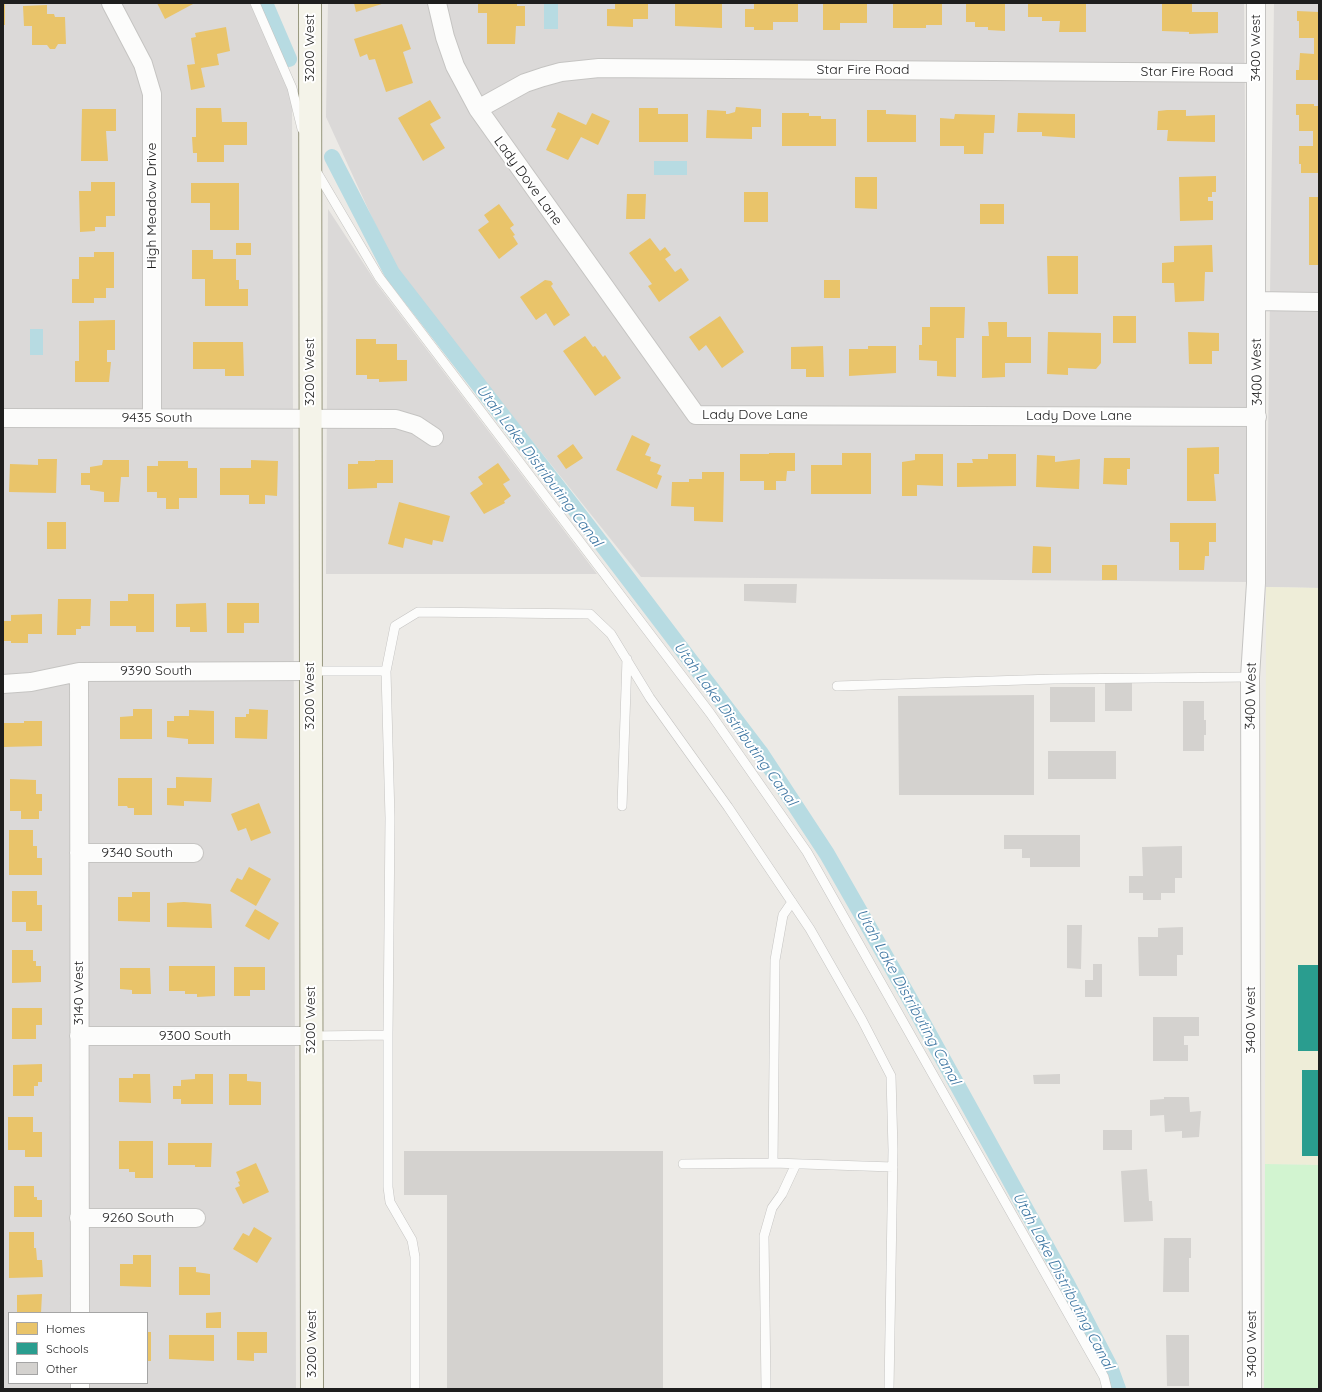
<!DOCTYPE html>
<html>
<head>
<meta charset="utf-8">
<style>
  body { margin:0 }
  #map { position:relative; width:1322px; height:1392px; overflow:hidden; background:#eceae6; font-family:Quicksand,sans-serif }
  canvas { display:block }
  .frame { position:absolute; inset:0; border:4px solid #1e1e1e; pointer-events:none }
  .legend { position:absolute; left:8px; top:1312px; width:140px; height:72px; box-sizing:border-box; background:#fff; border:1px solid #a5a5a5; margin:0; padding:5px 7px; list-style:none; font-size:12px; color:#1e1e1e }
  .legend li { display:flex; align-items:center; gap:8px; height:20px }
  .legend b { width:20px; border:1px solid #a5a5a5 }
</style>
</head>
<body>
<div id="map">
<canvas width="1322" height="1392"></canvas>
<div class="frame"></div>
<ul class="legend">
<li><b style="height:11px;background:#e9c46a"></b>Homes</li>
<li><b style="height:11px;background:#2a9d8f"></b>Schools</li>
<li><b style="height:11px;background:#d4d2cf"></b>Other</li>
</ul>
</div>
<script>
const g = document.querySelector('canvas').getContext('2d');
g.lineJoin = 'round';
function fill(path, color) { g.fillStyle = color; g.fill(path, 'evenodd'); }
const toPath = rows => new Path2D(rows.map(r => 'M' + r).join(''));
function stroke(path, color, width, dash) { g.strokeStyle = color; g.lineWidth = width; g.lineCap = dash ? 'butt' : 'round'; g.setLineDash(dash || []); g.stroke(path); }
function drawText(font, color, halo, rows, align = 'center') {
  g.font = font + ' Quicksand,sans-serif'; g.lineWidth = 4; g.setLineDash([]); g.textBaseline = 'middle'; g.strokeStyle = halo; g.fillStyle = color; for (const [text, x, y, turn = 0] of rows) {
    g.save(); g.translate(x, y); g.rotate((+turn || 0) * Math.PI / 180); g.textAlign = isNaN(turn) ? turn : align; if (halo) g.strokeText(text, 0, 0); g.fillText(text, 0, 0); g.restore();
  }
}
const residential = toPath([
  [3,3,250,3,292,99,296,1389,3,1389],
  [9,1313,147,1313,147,1383,9,1383],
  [328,3,1244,3,1249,582,641,577,397,272,326,117],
  [1274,3,1319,3,1319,588,1266,587],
  [328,209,377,284,597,574,326,574]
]);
const farmland = toPath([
  [1266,587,1319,588,1319,1165,1265,1164]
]);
const park = toPath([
  [1265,1164,1319,1165,1319,1389,1264,1389]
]);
const water = toPath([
  [544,3,558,3,558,29,544,29],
  [654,161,687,161,687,175,654,175],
  [30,329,43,329,43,355,30,355]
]);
const homes = toPath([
  [157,3,192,3,193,4,165,19],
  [354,3,385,3,356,12],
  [478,3,517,3,517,6,525,6,525,26,516,26,515,44,487,44,487,13,478,13],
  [615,3,648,3,648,19,633,19,633,27,607,26,607,9,615,9],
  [675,3,722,3,722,28,675,26],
  [754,3,798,3,798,22,773,22,773,30,754,30,754,27,745,27,745,9,754,9],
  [823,3,867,3,867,23,840,23,840,30,823,30],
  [893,3,942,3,942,25,926,25,926,28,893,28],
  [966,3,1005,3,1005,31,988,30,988,27,975,27,975,22,966,22],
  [1028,3,1086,3,1086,32,1059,32,1060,21,1042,21,1042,17,1028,17],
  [1162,3,1192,3,1192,12,1218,12,1218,33,1189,34,1189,32,1162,31],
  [3,4,5,4,5,25,3,25],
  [47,5,47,14,54,14,55,17,65,17,66,44,58,44,55,49,50,49,47,45,32,45,32,26,24,26,23,6],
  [1297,11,1319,12,1319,80,1296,80,1296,70,1299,70,1300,53,1314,54,1314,38,1299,38,1299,21,1297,21],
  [402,24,411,49,403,52,413,83,386,92,375,59,369,60,367,54,360,57,354,39],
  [226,27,230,51,217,54,219,65,201,68,205,87,191,90,187,65,195,64,191,38,196,37,195,33],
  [430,100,441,118,430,124,445,148,423,161,398,118],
  [1296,104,1314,104,1314,106,1319,106,1319,173,1301,173,1301,164,1299,164,1299,146,1313,146,1313,131,1299,131,1299,115,1296,115],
  [736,107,761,109,761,127,752,127,752,139,706,138,707,110,726,111,726,114,728,114,735,112],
  [196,108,221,108,222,122,247,122,247,145,224,145,224,162,197,162,197,153,193,153,192,137,196,137],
  [639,108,658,108,658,114,688,114,688,142,639,142],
  [82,109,116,109,116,131,106,131,108,161,81,161],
  [867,110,886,110,886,114,916,115,916,142,867,142],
  [1167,110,1186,110,1186,116,1215,115,1215,142,1167,141,1168,130,1157,130,1158,111],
  [558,112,586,125,592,113,610,121,598,145,581,137,568,160,546,150,556,129,551,127],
  [782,113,809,113,809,116,821,116,821,119,836,119,836,146,782,146],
  [1018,113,1075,114,1075,138,1042,136,1042,132,1017,132],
  [955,114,995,115,994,133,984,133,983,154,964,154,964,146,940,146,940,118,954,119],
  [1216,176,1216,192,1212,192,1212,197,1208,197,1208,201,1213,201,1213,220,1180,221,1179,177],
  [855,177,877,177,877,209,855,208],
  [91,182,115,182,115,216,106,216,106,227,95,227,95,231,80,232,79,191,91,191],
  [191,183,239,183,239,230,210,230,210,203,191,203],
  [744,192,768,192,768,222,744,222],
  [627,194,646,194,645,219,626,219],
  [1309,197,1319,197,1319,265,1309,265],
  [499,204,514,225,510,228,515,235,513,236,518,244,499,259,478,230,489,222,484,215],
  [980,204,1004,204,1004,224,980,224],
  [650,238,660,251,665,247,671,255,665,259,675,272,681,268,689,280,659,302,648,286,652,284,629,253],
  [236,243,251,243,251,255,236,255],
  [1212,245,1213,272,1205,272,1204,301,1175,302,1174,283,1162,283,1162,263,1174,262,1174,246],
  [192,250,213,250,213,259,236,259,236,280,239,280,239,289,248,289,248,306,205,306,205,279,192,279],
  [94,252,114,252,114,288,106,288,106,298,94,298,94,303,72,303,72,279,79,279,79,257,94,257],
  [1047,256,1078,256,1078,294,1048,294],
  [545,280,551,281,553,284,551,286,570,315,554,326,546,313,536,320,520,297],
  [824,280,840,280,840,298,824,298],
  [930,307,965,307,964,338,956,338,956,377,937,376,937,361,919,360,919,345,922,345,922,327,930,327],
  [720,316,744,352,722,368,706,345,699,351,689,337],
  [1113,316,1136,316,1136,343,1113,343],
  [115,320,115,350,107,350,107,362,111,362,109,382,75,382,75,361,79,361,79,321],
  [988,322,1007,322,1007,337,1031,337,1031,363,1005,363,1005,377,982,378,982,336,989,336],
  [1048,332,1101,333,1101,363,1096,369,1068,368,1068,375,1047,374],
  [1188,332,1219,333,1219,351,1212,351,1212,364,1189,364],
  [585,336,593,347,595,346,603,357,605,355,621,378,595,396,563,351],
  [356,339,376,339,376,344,397,344,397,360,407,360,407,381,379,382,379,379,367,379,367,375,356,375],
  [193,342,243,342,244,376,225,376,225,369,193,369],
  [823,346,824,377,806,377,806,369,791,369,791,347],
  [868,346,896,346,896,373,849,376,849,349,868,349],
  [632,435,650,444,645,455,651,457,650,461,661,465,657,474,662,476,657,489,616,470],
  [573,444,583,458,566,469,557,456],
  [1219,447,1219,474,1214,474,1216,501,1187,501,1187,448],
  [769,453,795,453,795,471,787,471,786,481,776,481,776,490,764,490,764,481,740,481,740,454,769,454],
  [842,453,871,453,871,494,811,494,811,465,842,465],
  [915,454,943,454,943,486,917,485,917,496,902,496,902,462,915,460],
  [988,454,1016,454,1016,486,957,487,957,463,973,463,972,459,988,459],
  [1037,455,1055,456,1055,462,1080,459,1079,489,1036,487],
  [1104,458,1130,458,1130,469,1127,469,1127,485,1103,484],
  [38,459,57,459,56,493,9,492,10,464,38,465],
  [103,460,129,460,129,477,121,477,119,502,104,502,104,492,90,490,90,485,81,485,81,473,90,473,90,467,102,465],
  [251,460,278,461,277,496,265,495,265,504,249,504,249,495,220,495,220,468,251,468],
  [375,460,393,460,393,483,377,483,377,488,348,489,348,464,358,464,358,461,375,461],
  [158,461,188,461,188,468,197,468,197,498,179,498,179,509,166,509,166,498,157,498,157,492,147,492,147,466,158,466],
  [498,463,510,480,503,484,511,496,504,501,505,503,484,514,470,493,483,484,478,477],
  [702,472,724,472,723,522,694,521,694,507,671,506,672,482,689,482,689,479,702,479],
  [399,502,450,516,443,542,433,540,432,545,405,538,403,548,388,544],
  [47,522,66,522,66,549,47,549],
  [1170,523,1216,523,1216,542,1209,542,1209,556,1205,556,1204,570,1179,570,1179,542,1170,542],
  [1033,546,1051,547,1051,573,1032,573],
  [1102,565,1117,565,1117,580,1102,580],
  [128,594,154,594,154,632,136,632,136,626,110,626,110,601,128,601],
  [58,599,91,599,90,626,81,626,81,629,76,629,76,635,57,635],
  [206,603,207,632,190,632,190,627,176,627,176,604],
  [227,603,259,603,259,623,244,623,244,633,227,633],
  [42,614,42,634,28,634,28,643,11,643,11,641,3,641,3,621,11,621,11,615],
  [133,709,152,709,152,739,120,739,120,717,133,716],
  [249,709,268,710,267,739,235,738,235,717,246,717,246,714,249,714],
  [189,710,214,711,214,744,188,744,188,739,167,737,167,721,174,721,174,716,189,716],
  [24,721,42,721,42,746,3,747,3,723,24,723],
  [176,777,212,778,211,802,184,801,184,806,167,805,167,788,176,788],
  [118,778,152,778,152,815,134,815,134,808,128,808,127,806,118,806],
  [10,779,36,780,36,794,42,794,42,811,39,811,39,819,21,819,21,811,10,811],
  [259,803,271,833,251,841,246,828,238,831,231,814],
  [9,830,33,830,33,846,37,846,37,858,42,858,42,875,9,875],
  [249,867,271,879,256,906,230,891,237,878,242,880],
  [12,891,37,891,37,905,42,905,42,931,26,931,26,922,12,922],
  [132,892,150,892,150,922,118,921,118,897,132,897],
  [184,902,211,904,212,928,167,927,167,903],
  [255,909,279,923,269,940,245,926],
  [12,950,33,950,33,961,36,961,36,966,41,966,41,982,12,983],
  [169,966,215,966,215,996,197,997,197,994,185,994,185,991,169,991],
  [234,967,265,967,265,990,250,990,250,996,234,996],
  [120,968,150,968,151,994,132,994,132,990,120,989],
  [12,1008,42,1008,42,1025,36,1025,36,1039,12,1039],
  [42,1064,42,1082,38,1082,38,1086,34,1086,34,1096,13,1096,13,1065],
  [133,1074,150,1074,151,1103,119,1102,119,1078,133,1078],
  [195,1074,213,1074,213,1104,181,1104,181,1099,173,1099,173,1086,181,1086,181,1080,195,1079],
  [229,1074,247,1074,247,1081,261,1082,261,1105,229,1105],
  [8,1117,33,1117,33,1132,42,1132,42,1157,25,1157,25,1150,8,1150],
  [119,1141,153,1141,153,1178,135,1178,135,1172,129,1172,129,1169,119,1169],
  [168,1143,212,1143,211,1167,195,1167,195,1165,168,1165],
  [256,1163,269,1192,243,1204,235,1188,240,1186,238,1182,240,1181,236,1172],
  [14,1186,34,1186,34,1197,37,1197,37,1200,42,1200,42,1217,14,1217],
  [254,1227,272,1238,257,1263,233,1249,243,1233,249,1236],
  [9,1232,34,1232,34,1248,36,1248,37,1260,42,1260,43,1277,9,1278],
  [133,1255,151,1255,151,1287,120,1286,120,1264,133,1264],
  [179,1267,196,1267,196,1272,210,1274,210,1295,179,1295],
  [42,1294,41,1313,17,1313,17,1295],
  [221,1312,221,1328,206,1328,206,1313],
  [147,1332,151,1332,151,1361,147,1361],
  [237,1332,267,1332,267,1353,254,1353,254,1361,237,1360],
  [169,1335,214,1335,214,1361,169,1359]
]);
const schools = toPath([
  [1298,965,1318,965,1318,1051,1298,1051],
  [1302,1070,1319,1070,1319,1156,1302,1156]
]);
const canal = toPath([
  [265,3,289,59],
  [332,157,392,273,588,526,760,752,827,854,907,994,1066,1282,1110,1367,1118,1389]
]);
const building = toPath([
  [744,584,797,584,796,603,744,601],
  [1105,682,1132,682,1132,711,1105,711],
  [1050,687,1095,687,1095,722,1050,722],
  [1034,695,1034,795,899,795,898,696],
  [1183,701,1204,701,1204,720,1206,720,1206,735,1204,735,1204,751,1183,751],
  [1048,751,1116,751,1116,779,1048,779],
  [1004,835,1080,835,1080,867,1030,867,1030,858,1022,858,1022,849,1004,849],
  [1182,846,1182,878,1175,878,1175,893,1161,893,1161,900,1143,900,1143,893,1129,893,1129,876,1143,876,1142,847],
  [1067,925,1082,925,1081,969,1067,968],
  [1183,927,1183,955,1177,955,1177,976,1139,976,1138,937,1158,937,1158,928],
  [1093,964,1102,964,1102,997,1085,997,1085,980,1093,980],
  [1153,1017,1199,1017,1199,1036,1184,1036,1184,1045,1188,1045,1188,1061,1153,1061],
  [1060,1074,1060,1084,1034,1084,1033,1075],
  [1164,1097,1189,1097,1190,1112,1201,1111,1199,1137,1182,1138,1182,1131,1165,1132,1164,1115,1150,1116,1150,1100,1164,1099],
  [1103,1130,1132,1130,1132,1150,1103,1150],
  [404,1151,663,1151,663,1389,447,1389,447,1195,404,1195],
  [1147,1169,1149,1201,1152,1201,1153,1221,1124,1222,1121,1171],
  [1164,1238,1191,1238,1191,1258,1189,1258,1189,1292,1163,1292],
  [1166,1335,1189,1335,1189,1386,1167,1386]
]);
const lane = toPath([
  [255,3,292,88,302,129],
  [315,169,379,277,710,713,807,852,1104,1377,1107,1389],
  [310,671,386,671],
  [837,686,1054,679,1250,677],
  [622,806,627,659],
  [388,1035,390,818,386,671,395,626,418,612,590,614,611,634,650,698,728,807,810,929,862,1020,891,1076,893,1150,889,1389],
  [312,1036,388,1035,388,1187,390,1202,412,1240,415,1257,415,1389],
  [773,1163,775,960,783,915,792,902],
  [683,1164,773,1163,893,1167],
  [766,1389,764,1236,772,1208,782,1194,796,1164]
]);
const street = toPath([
  [111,3,143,64,152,94,152,418],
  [437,3,445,37,455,66,478,109,696,415,1257,417],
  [478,109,525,83,543,77,561,72,599,68,1256,73],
  [1256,301,1319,302],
  [3,418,396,419,416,425,434,437],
  [79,672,80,1313],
  [3,684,31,682,79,672,310,671],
  [79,853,194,853],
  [79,1036,311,1036],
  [79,1218,196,1218],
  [80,1383,80,1389],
  [1252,1389,1250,677,1256,583,1256,3]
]);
const secondary = toPath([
  [310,3,312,1389]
]);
const streetNames = [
  ["3200 West",310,48,-90],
  ["3400 West",1256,48,-90],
  ["Star Fire Road",863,70],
  ["Star Fire Road",1187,72],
  ["Lady Dove Lane",528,181,54],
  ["High Meadow Drive",152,206,-90],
  ["3200 West",310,372,-90],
  ["3400 West",1257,372,-91],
  ["Lady Dove Lane",755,415],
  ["Lady Dove Lane",1079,416],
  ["9435 South",157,418],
  ["9390 South",156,671],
  ["3200 West",310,696,-90],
  ["3400 West",1251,696,-89],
  ["9340 South",137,853],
  ["3140 West",79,993,-90],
  ["3200 West",311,1020,-90],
  ["3400 West",1251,1020,-90],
  ["9300 South",195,1036],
  ["9260 South",138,1218],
  ["3200 West",312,1344,-90],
  ["3400 West",1252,1344,-90]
];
const waterNames = [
  ["Utah Lake Distributing Canal",539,466,53],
  ["Utah Lake Distributing Canal",735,724,54],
  ["Utah Lake Distributing Canal",908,997,61],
  ["Utah Lake Distributing Canal",1063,1281,62]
];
fill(residential, '#dbd9d8');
fill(farmland, '#eeedd8');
fill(park, '#d2f4d0');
fill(water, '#b7dbe2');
fill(homes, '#e9c46a');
fill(schools, '#2a9d8f');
stroke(canal, '#b7dbe2', 16);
fill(building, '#d4d2cf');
stroke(lane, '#c5c4c2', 10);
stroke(street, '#c5c4c2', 20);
stroke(secondary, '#96967d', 24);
stroke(lane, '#fcfcfb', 9);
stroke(street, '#fcfcfb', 18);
stroke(secondary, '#f4f3e9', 22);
drawText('14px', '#1e1e1e', '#fff', streetNames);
drawText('italic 15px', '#3f77a3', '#fff', waterNames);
</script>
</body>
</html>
